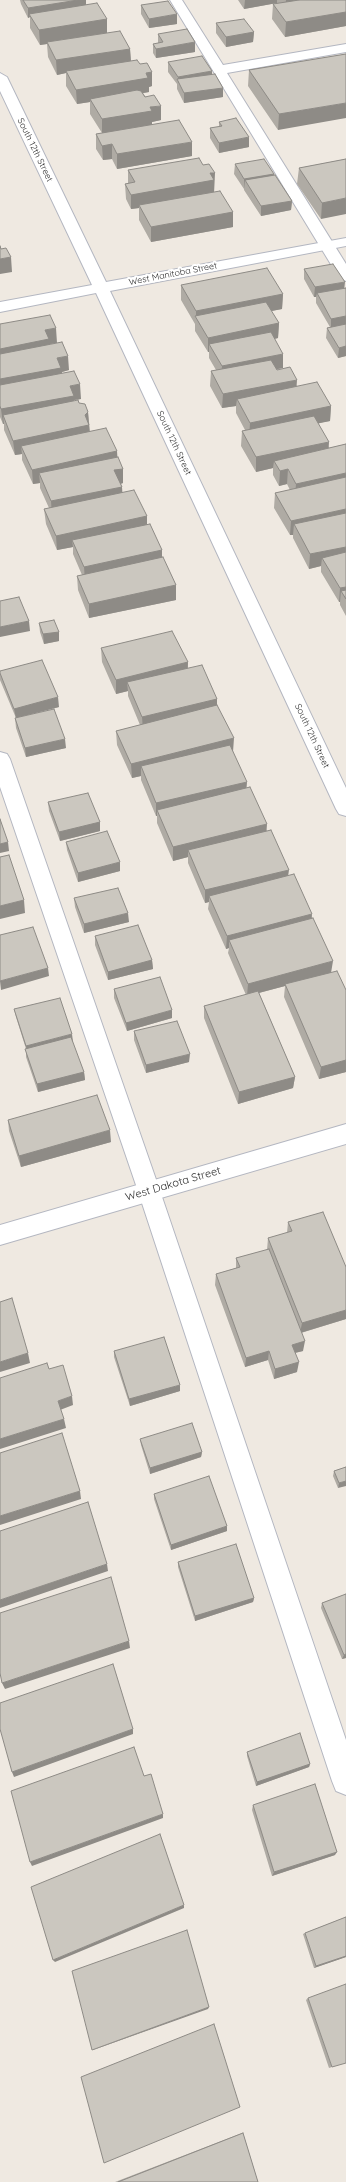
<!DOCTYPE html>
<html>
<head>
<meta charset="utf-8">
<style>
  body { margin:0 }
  canvas { display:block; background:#efe9e1 }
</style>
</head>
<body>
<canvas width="346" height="2182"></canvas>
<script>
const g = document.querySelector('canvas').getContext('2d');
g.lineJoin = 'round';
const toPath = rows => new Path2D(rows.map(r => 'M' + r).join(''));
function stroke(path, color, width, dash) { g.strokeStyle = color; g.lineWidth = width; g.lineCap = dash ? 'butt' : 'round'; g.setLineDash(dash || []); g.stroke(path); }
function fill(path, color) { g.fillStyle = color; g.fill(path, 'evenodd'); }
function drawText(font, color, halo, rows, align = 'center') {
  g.font = font + ' Quicksand,sans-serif'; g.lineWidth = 4; g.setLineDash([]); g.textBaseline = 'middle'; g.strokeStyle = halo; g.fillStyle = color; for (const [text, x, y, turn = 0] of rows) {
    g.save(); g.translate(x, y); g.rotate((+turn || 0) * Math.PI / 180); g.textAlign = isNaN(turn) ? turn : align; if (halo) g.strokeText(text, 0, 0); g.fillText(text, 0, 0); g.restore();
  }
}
const service = toPath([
  [170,0,182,0,223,65,346,44,346,52,227,73,346,264,346,281,341,279,338,276,170,0],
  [0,752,7,754,10,759,160,1191,346,1740,346,1795,336,1791,332,1781,138,1191,0,787,0,752]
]);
const minor = toPath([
  [0,73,7,77,106,282,346,238,346,246,110,291,346,788,346,816,339,814,336,809,96,293,0,312,0,302,92,285,0,91,0,73],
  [346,1124,346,1144,0,1245,0,1225,346,1124]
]);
const wall = toPath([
  [20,0,86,0,86,5,107,19,107,33,130,49,131,61,140,64,152,72,152,86,149,87,149,92,143,93,161,120,152,122,152,125,192,156,117,169,112,159,103,160,96,149,96,134,102,133,90,114,90,102,77,104,66,86,66,73,57,75,48,57,47,44,40,45,30,28,30,17,28,18,21,4],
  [238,0,346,0,346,26,285,37,272,19,273,4,277,3,244,9],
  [141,5,177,24,149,28,141,14],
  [216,23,254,32,253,42,226,47,216,33],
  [158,34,195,52,156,58,153,53,153,44,158,43],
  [346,54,278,130,248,86,249,70],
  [168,62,212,74,223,97,184,103,177,89,177,84,168,72],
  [219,122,249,147,219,153,210,138,210,128,219,127],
  [346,159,321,219,297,184,299,168],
  [235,164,274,175,292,201,291,210,261,216,244,190,244,189,234,174],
  [128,170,214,187,214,192,233,212,233,227,151,242,139,220,139,208,131,209,126,199,125,184,128,183],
  [304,269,344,288,346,288,346,356,338,358,326,338,327,328,330,327,316,303,316,297,314,297,304,279],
  [181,285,283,294,282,309,271,311,279,323,278,338,275,339,283,368,277,369,297,386,331,406,330,421,318,423,329,448,346,444,346,616,340,605,340,602,339,602,321,572,321,566,309,569,293,538,293,535,290,535,274,508,275,493,290,490,287,484,279,486,273,475,273,468,256,472,241,446,242,431,245,430,236,413,236,406,222,408,210,386,211,371,216,370,209,358,209,352,208,352,195,331,195,324,181,300],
  [0,324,57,343,50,344,50,345,69,370,62,372,62,373,81,399,74,400,74,401,79,403,88,412,90,431,117,451,117,458,123,469,123,483,121,484,122,487,122,492,147,516,147,524,162,550,162,557,176,585,176,600,89,618,78,590,77,576,82,575,73,554,73,547,57,550,46,524,44,509,49,508,40,488,40,483,33,484,22,460,22,454,15,455,4,430,4,424,3,424,0,417],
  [39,623,59,632,59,641,44,644,40,632],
  [101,648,188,662,188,669,217,699,217,705,233,752,246,788,288,875,312,918,331,973,346,990,346,1072,319,1079,284,997,285,986,259,993,295,1077,293,1088,238,1104,204,1018,204,1006,246,995,228,953,229,948,226,949,208,909,209,902,205,903,188,863,188,857,173,861,157,823,157,816,156,816,141,780,141,776,132,778,117,745,116,731,140,725,128,696,128,691,116,694,102,662],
  [0,671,59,707,16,718,0,680],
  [15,718,66,748,26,757,16,728],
  [48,802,100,822,100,831,60,841,49,811],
  [66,842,120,871,78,882,67,850],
  [74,898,129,922,84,933,75,907],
  [95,936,152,960,153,969,108,980,95,945],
  [114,989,172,1018,127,1031,114,998],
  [14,1009,84,1072,85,1080,38,1092,26,1057,26,1049,16,1017],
  [134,1031,189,1062,146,1073,134,1040],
  [8,1120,111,1142,21,1167,9,1131],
  [288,1222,346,1319,301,1333,303,1351,295,1353,297,1372,274,1379,268,1360,245,1367,215,1285,216,1274,236,1268,236,1258,267,1250,268,1238,287,1233],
  [114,1351,180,1391,130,1406,114,1357],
  [140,1439,202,1452,201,1457,150,1474,141,1445],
  [346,1467,338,1488,333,1476,334,1471],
  [154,1494,227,1531,171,1550,154,1499],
  [178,1562,254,1598,253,1602,195,1621,178,1567],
  [346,1594,346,1658,342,1659,321,1608,322,1603],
  [247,1752,310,1764,309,1767,256,1786,247,1756],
  [253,1805,335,1855,272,1876,252,1810],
  [346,1917,346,1957,314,1968,303,1934,305,1933],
  [308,1998,332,2067,329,2068,306,2000],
  [242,2133,243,2133,258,2182,115,2182]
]);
const shadedWall = toPath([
  [78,0,86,0,86,8,29,14,30,17,28,18,28,8],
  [245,0,277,0,277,3,244,9],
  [286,0,346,0,285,14],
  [346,12,346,26,285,37,286,22],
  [177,14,177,24,149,28,149,19],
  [107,19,107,33,47,42,47,44,40,45,39,30],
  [254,32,253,42,226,47,226,37],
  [195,42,195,52,156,58,156,49],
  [130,49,131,63,66,71,66,73,57,75,56,60],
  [212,71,212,81,178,83,178,77],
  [152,72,152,86,149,87,149,92,91,102,90,99,90,102,77,104,76,90],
  [223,88,223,97,184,103,184,93],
  [346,103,346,118,278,130,279,114],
  [161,106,161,120,152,122,152,125,102,134,102,119,150,107],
  [249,137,249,147,219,153,219,143],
  [192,142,192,156,117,169,117,154],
  [112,144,112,159,103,160,102,146],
  [210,173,215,173,214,194,139,205,139,208,131,209,131,195],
  [274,174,273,183,245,180,244,189,244,179],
  [346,198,346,214,321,219,322,203],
  [292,201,291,210,261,216,261,206],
  [233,212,233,227,151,242,151,227],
  [11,257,12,272,0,274,0,259],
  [345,282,344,291,317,293,316,297,314,297,315,287],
  [283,294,282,309,200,325,196,317,196,311],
  [346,316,346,326,331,329,331,319],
  [279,323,278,338,214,351,209,344,209,352,208,352,208,338],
  [56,328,57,343,50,344,50,354,0,363,0,349,45,330],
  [346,346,346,356,338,358,339,348],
  [283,354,283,368,221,380,222,366],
  [68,356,69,370,62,372,62,383,0,394,0,379,57,358],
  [297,380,296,394,237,399,236,406,222,408,223,394],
  [80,384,81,399,74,400,75,410,3,415,4,424,3,424,1,409,70,386],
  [331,406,330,421,249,438,250,423],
  [88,412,90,440,21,446,22,454,15,455,13,441,85,415],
  [329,442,328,457,274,461,273,468,256,472,256,457],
  [117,451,118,466,39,473,40,483,33,484,32,470],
  [123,469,123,483,115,485,114,470],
  [288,469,287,484,279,486,280,471],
  [346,473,346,487,295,498,296,484],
  [122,487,123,501,52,516,51,501],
  [346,509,346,523,294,524,293,535,290,535,291,521],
  [147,516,147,530,72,540,73,547,57,550,56,536],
  [346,547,346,561,322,558,321,566,309,569,310,554],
  [162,550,162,565,85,581,84,567],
  [176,585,176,600,89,618,89,604],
  [346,587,346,599,341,591,340,602,339,602,340,588],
  [29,621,30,631,0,637,0,627],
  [59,632,59,641,44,644,43,634],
  [188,662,187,677,127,682,128,691,116,694,116,680],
  [58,697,59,707,16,718,14,709],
  [217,699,217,713,143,730,142,717],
  [234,738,233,752,141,766,141,776,132,778,131,764],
  [65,739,66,748,26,757,25,748],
  [247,782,246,795,157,810,157,816,156,816,156,803],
  [100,822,100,831,60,841,59,832],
  [267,824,266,838,188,850,188,857,173,861,173,847],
  [8,842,9,851,0,853,0,844],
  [120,862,120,871,78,882,78,873],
  [289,870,287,883,209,896,209,902,205,903,205,890],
  [24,900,25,913,0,919,0,906],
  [128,913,129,922,84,933,84,924],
  [312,914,311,927,229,940,229,948,226,949,227,936],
  [152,960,153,969,108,980,108,972],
  [333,961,331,973,285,984,285,986,247,996,248,984],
  [48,968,49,976,1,990,0,981],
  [172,1010,172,1018,127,1031,126,1023],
  [72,1034,73,1042,27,1055,26,1046],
  [190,1054,189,1062,146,1073,146,1065],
  [346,1060,346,1072,319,1079,321,1067],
  [84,1072,85,1080,38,1092,37,1084],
  [295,1077,293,1088,238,1104,239,1092],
  [110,1130,111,1142,21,1167,19,1156],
  [346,1310,346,1319,300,1333,302,1323],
  [305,1341,303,1351,290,1354,292,1345],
  [269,1351,268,1360,245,1367,246,1358],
  [28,1353,30,1363,0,1372,0,1362],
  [299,1362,297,1372,274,1379,275,1369],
  [180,1385,180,1391,130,1406,129,1399],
  [72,1396,73,1405,60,1410,58,1401],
  [64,1419,66,1428,0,1449,0,1439],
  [202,1452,201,1457,150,1474,150,1468],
  [346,1481,346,1486,338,1488,339,1483],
  [80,1491,81,1499,0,1525,0,1516],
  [227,1526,227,1531,171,1550,171,1545],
  [107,1564,108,1571,0,1608,0,1600],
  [254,1598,253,1602,195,1621,195,1616],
  [129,1641,130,1648,5,1689,2,1683],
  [346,1654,346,1658,342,1659,344,1655],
  [133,1729,133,1734,14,1777,12,1772],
  [310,1764,309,1767,256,1786,257,1782],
  [163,1814,163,1818,32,1866,30,1862],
  [337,1852,335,1855,272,1876,274,1872],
  [184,1905,184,1908,55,1962,53,1960],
  [346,1956,346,1957,314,1968,316,1966],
  [209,2007,208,2009,93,2050,92,2050]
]);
const building = toPath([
  [23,0,78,0,28,8,23,0],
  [299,0,346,0,346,12,286,22,273,4,299,0],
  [168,1,177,14,149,19,141,5,168,1],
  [97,3,107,19,39,30,29,14,97,3],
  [244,19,254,32,226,37,216,23,244,19],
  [187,29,195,42,156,49,153,44,163,42,158,34,187,29],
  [120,31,130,49,56,60,47,42,120,31],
  [346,54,346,103,279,114,249,70,346,54],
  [202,56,212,71,178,77,168,62,202,56],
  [137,60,140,64,147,63,152,72,146,73,148,78,76,90,66,71,137,60],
  [215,74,223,88,184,93,177,79,215,74],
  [137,90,141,91,145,97,154,95,161,106,150,107,152,111,102,119,90,99,137,90],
  [236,118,249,137,219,143,210,128,222,126,219,122,236,118],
  [179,120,192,142,117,154,112,144,102,146,96,134,179,120],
  [199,158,203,165,209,164,215,173,210,173,214,180,131,195,125,184,135,182,128,170,199,158],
  [264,159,274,174,244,179,235,164,264,159],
  [346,159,346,198,322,203,299,168,346,159],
  [275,175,292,201,261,206,245,180,275,175],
  [220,191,233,212,151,227,139,205,220,191],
  [0,246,1,249,6,248,11,257,0,259,0,246],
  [333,264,345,282,315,287,304,269,333,264],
  [267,268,283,294,196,311,181,285,267,268],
  [346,288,346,316,331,319,317,293,346,288],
  [266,302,279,323,208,338,195,316,266,302],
  [50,315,56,328,45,330,49,339,0,349,0,324,50,315],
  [346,324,346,346,339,348,327,328,346,324],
  [271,332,283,354,222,366,209,344,271,332],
  [62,342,68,356,57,358,61,368,0,379,0,354,62,342],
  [271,360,277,370,290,367,297,380,223,394,211,371,271,360],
  [74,371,80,384,70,386,74,396,1,409,0,406,0,385,74,371],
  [317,382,331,406,250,423,237,399,317,382],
  [78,400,79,403,85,404,88,412,85,415,89,425,13,441,3,415,78,400],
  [314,416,329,442,256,457,242,431,314,416],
  [106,428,117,451,32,470,21,446,106,428],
  [346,444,346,473,296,484,288,469,280,471,274,461,346,444],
  [118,457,123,469,114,470,122,487,51,501,39,473,118,457],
  [346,477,346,509,291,521,275,493,346,477],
  [134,490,147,516,56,536,44,509,134,490],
  [346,513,346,547,310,554,294,524,346,513],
  [150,524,162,550,84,567,72,540,150,524],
  [346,552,346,587,340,588,322,558,346,552],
  [163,557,176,585,89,604,77,576,163,557],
  [346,590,346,599,341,591,346,590],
  [19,597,29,621,0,627,0,601,19,597],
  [54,620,59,632,43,634,39,623,54,620],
  [172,631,188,662,116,680,101,648,172,631],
  [42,660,58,697,14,709,0,673,0,671,42,660],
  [202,665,217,699,142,717,127,682,202,665],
  [217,705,234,738,131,764,116,731,217,705],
  [54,709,65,739,25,748,15,718,54,709],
  [230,745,247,782,156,803,141,766,230,745],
  [250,787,267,824,173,847,157,810,250,787],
  [88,793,100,822,59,832,48,802,88,793],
  [0,819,8,842,0,844,0,819],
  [271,830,289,870,205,890,188,850,271,830],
  [107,831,120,862,78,873,66,842,107,831],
  [9,855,24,900,0,906,0,857,9,855],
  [294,874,312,914,227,936,209,896,294,874],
  [118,888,128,913,84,924,74,898,118,888],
  [313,918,333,961,248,984,229,940,313,918],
  [138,925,152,960,108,972,95,936,138,925],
  [33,927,48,968,0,981,0,935,33,927],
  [337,971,346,990,346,1060,321,1067,285,984,337,971],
  [160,977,172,1010,126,1023,114,989,160,977],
  [258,991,295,1077,239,1092,204,1006,258,991],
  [60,998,72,1034,26,1046,14,1009,60,998],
  [177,1021,190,1054,146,1065,134,1031,177,1021],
  [71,1037,84,1072,37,1084,25,1049,71,1037],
  [97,1095,110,1130,19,1156,8,1120,97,1095],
  [323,1212,346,1267,346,1310,302,1323,268,1238,292,1231,288,1222,323,1212],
  [269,1249,305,1341,292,1345,299,1362,275,1369,269,1351,246,1358,216,1274,240,1267,236,1258,269,1249],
  [12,1298,28,1353,0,1362,0,1302,12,1298],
  [164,1337,180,1385,129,1399,114,1351,164,1337],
  [47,1363,49,1369,63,1365,72,1396,58,1401,64,1419,0,1439,0,1378,47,1363],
  [192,1423,202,1452,150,1468,140,1439,192,1423],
  [62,1433,80,1491,0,1516,0,1453,62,1433],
  [346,1467,346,1481,339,1483,334,1471,346,1467],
  [209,1476,227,1526,171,1545,154,1494,209,1476],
  [88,1502,107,1564,0,1600,0,1531,88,1502],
  [236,1544,254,1598,195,1616,178,1562,236,1544],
  [111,1577,129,1641,2,1683,0,1673,0,1613,111,1577],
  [346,1594,346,1654,344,1655,322,1603,346,1594],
  [113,1664,133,1729,12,1772,0,1729,0,1703,113,1664],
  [300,1733,310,1764,257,1782,247,1752,300,1733],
  [134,1747,144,1776,151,1774,163,1814,30,1862,11,1791,134,1747],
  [315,1784,337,1852,274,1872,253,1805,315,1784],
  [160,1834,184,1905,53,1960,31,1887,160,1834],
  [346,1917,346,1956,316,1966,305,1933,346,1917],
  [187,1930,209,2007,92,2050,72,1971,187,1930],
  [346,1984,346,2063,332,2067,308,1998,346,1984],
  [214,2024,240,2107,104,2163,81,2077,214,2024],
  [243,2133,258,2182,118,2182,243,2133]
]);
const farStreetnames = [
  ["South 12th Street",35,150,64],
  ["West Manitoba Street",173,274,-11],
  ["South 12th Street",174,443,65],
  ["South 12th Street",312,736,65]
];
const streetNames = [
  ["West Dakota Street",173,1184,-16]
];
stroke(service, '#b4b7c1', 2);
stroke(minor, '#b4b7c1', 2);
fill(service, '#fff');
fill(minor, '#fff');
fill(wall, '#afaba4');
fill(shadedWall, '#8e8b86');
fill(building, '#cbc7bf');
stroke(building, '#8e8b86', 1);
drawText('9px', '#2e2e2e', '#fff', farStreetnames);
drawText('11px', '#2e2e2e', '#fff', streetNames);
</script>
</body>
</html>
